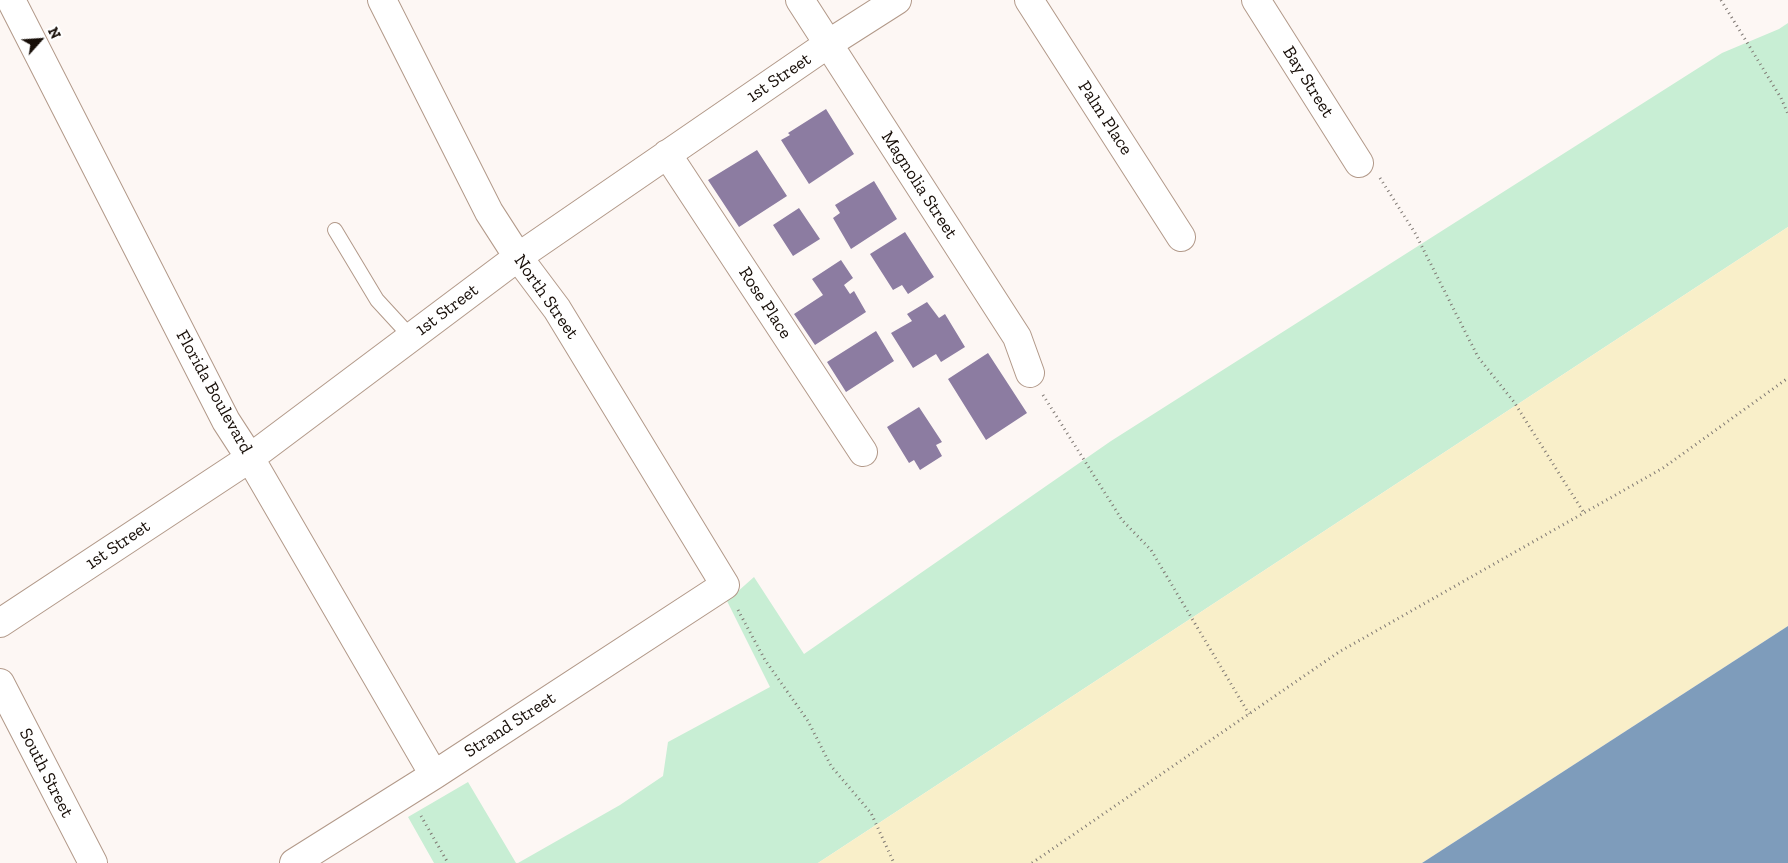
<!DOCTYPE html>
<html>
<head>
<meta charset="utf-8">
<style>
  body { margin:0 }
  #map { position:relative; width:1788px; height:863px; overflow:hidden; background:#fdf7f4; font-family:"Zilla Slab",serif }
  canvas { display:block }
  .north { position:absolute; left:15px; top:15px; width:50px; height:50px; -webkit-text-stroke:4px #fff; paint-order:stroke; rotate:64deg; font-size:14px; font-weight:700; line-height:20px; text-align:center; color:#170e08 }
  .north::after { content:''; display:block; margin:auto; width:18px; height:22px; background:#170e08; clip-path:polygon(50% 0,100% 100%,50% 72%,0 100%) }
</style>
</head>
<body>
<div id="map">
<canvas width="1788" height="863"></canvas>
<div class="north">N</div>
</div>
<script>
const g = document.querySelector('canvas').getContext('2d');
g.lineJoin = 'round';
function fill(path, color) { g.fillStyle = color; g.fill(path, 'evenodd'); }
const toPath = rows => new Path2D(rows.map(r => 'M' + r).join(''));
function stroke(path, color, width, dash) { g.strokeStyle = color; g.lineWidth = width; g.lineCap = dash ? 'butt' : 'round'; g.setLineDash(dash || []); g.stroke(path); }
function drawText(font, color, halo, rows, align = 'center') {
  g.font = font + ' "Zilla Slab",serif'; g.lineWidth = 4; g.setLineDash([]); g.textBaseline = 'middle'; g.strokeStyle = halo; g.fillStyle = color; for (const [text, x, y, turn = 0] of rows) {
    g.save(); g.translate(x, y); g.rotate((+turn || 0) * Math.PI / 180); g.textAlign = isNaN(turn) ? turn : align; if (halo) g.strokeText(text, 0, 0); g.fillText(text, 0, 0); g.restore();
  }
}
const green = toPath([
  [1788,23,1788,227,818,863,518,863,620,805,663,776,668,742,770,687,727,601,754,577,804,654,1111,441,1722,53,1779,29],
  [468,782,516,863,434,863,408,817]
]);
const sand = toPath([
  [1788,227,1788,626,1422,863,818,863]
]);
const water = toPath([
  [1788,626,1788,863,1422,863]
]);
const building = toPath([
  [826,109,854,154,809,184,781,140,790,135,788,133],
  [757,150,787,196,739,227,708,180],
  [874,181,897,219,851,249,833,218,840,213,835,205],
  [799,208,820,239,793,256,773,225],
  [905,232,934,277,908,294,902,285,893,290,870,254],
  [841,260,853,278,844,285,850,294,854,291,866,312,815,345,794,314,823,295,812,279],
  [927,302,939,318,945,314,965,347,941,362,936,354,913,368,891,333,912,321,907,314],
  [876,331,894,361,846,392,827,362],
  [988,353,1027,413,986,440,948,379],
  [919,407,942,442,936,445,942,456,920,470,914,460,909,463,887,427]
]);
const path = toPath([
  [1721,0,1781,98,1788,114],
  [1380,178,1415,233,1478,357,1514,402,1584,513],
  [1043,395,1122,520,1151,550,1249,714],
  [738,610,765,660,808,721,831,766,871,813,894,863],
  [421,816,448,863],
  [1032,863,1339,652,1663,468,1788,378]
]);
const service = toPath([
  [335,230,377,300,411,337]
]);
const minor = toPath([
  [11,0,226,421,250,458,434,775],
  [800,0,1017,337,1030,373],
  [1029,0,1181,237],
  [1256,0,1359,163],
  [667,154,863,452],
  [0,623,250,458,518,257,828,44,897,0],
  [0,683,93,863],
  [294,863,434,775,725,585,557,309,518,257,489,212,382,0]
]);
const streetNames = [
  ["1st Street",779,78,-34],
  ["Bay Street",1308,82,58],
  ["Palm Place",1105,118,57],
  ["Magnolia Street",919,185,57],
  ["North Street",546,297,55],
  ["Rose Place",765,303,57],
  ["1st Street",447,310,-37],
  ["Florida Boulevard",214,392,61],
  ["1st Street",118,545,-34],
  ["Strand Street",510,725,-33],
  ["South Street",46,773,63]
];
fill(green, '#c8eed4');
fill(sand, '#f9efc9');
fill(water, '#7e9cbb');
fill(building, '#8c7ca1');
stroke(service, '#b29989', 16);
stroke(minor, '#b29989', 30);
stroke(path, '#7f7873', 3, [1, 4]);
stroke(service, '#fff', 14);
stroke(minor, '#fff', 28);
drawText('18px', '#170e08', '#fff', streetNames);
</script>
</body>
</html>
